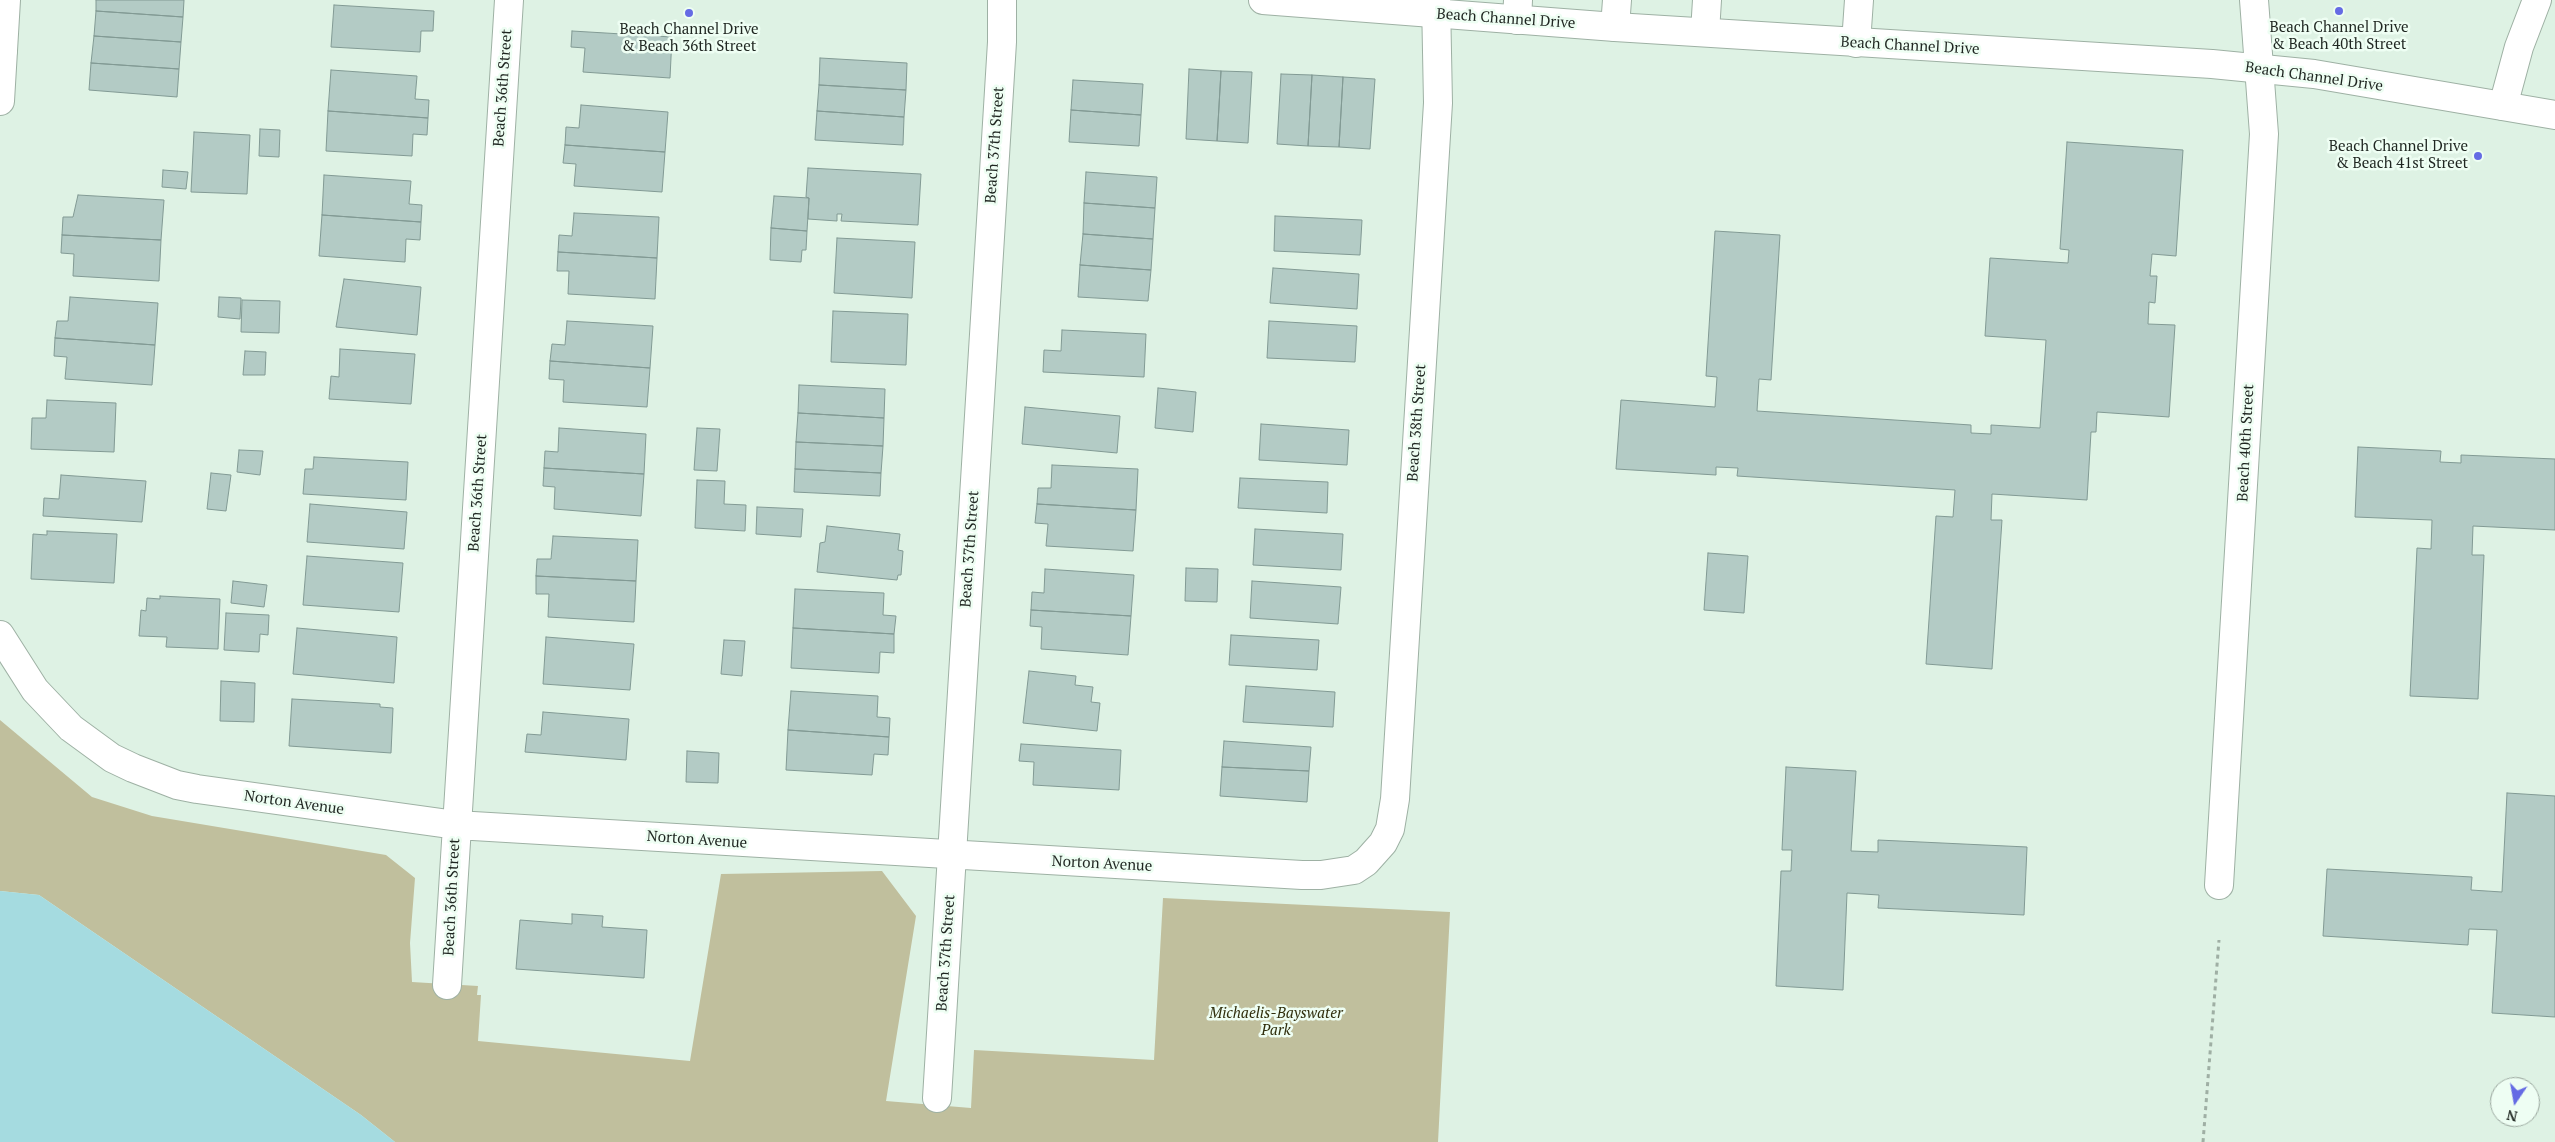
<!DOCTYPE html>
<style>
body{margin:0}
#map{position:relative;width:2555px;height:1142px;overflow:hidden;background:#def2e4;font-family:"PT Serif",serif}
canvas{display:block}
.north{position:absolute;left:2490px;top:1077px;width:50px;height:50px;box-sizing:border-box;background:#eefef3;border:1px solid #9ba89f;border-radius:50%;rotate:192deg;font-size:14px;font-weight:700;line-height:20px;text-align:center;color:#1f2621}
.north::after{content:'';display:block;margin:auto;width:18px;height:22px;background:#656be4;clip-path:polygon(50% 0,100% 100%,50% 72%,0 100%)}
</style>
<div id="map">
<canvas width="2555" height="1142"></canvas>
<div class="north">N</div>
</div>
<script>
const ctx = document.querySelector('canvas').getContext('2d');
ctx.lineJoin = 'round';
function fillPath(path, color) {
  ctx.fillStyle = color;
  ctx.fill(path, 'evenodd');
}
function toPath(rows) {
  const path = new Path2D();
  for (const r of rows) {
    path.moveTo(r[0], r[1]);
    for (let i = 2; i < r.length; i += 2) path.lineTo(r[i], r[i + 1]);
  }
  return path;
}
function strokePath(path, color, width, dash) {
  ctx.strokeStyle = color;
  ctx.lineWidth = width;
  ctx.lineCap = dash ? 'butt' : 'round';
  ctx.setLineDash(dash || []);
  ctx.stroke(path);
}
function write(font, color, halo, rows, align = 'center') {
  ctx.font = font + ' "PT Serif",serif';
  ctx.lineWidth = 5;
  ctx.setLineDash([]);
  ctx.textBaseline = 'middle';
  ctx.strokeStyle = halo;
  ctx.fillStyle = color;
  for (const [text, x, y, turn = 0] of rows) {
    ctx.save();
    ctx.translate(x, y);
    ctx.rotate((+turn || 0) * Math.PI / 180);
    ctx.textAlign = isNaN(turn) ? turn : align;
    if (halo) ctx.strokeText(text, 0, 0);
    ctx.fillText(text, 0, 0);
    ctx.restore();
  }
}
fillPath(toPath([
 [0,720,92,797,152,816,386,855,415,878,410,943,412,982,478,986,477,995,481,995,478,1041,690,1061,721,874,882,871,916,916,886,1101,971,1108,974,1050,1154,1060,1163,898,1450,912,1438,1142,395,1142,361,1115,39,895,0,891]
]), '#c0bf9d');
fillPath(toPath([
 [0,891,39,895,361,1115,395,1142,0,1142]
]), '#a5dbe0');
const building = toPath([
 [96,0,184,0,183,17,96,11,96,0],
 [334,5,434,11,433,31,421,31,420,52,331,47,334,5],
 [96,11,183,17,181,42,94,36,96,11],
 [572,31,672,37,670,78,583,72,585,48,571,47,572,31],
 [94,36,181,42,179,69,91,63,94,36],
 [820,58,907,63,906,90,819,85,820,58],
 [91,63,179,69,177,97,89,90,91,63],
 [1189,69,1221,71,1217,141,1186,139,1189,69],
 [331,70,417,76,415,99,429,100,428,118,328,111,331,70],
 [1221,71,1252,72,1248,143,1217,141,1221,71],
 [1281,74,1312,75,1308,146,1277,144,1281,74],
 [1312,75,1343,77,1339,147,1308,146,1312,75],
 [1343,77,1375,79,1370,149,1339,147,1343,77],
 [1073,80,1143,84,1141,115,1071,110,1073,80],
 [819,85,906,90,904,117,817,111,819,85],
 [581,105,668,112,665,152,565,145,566,127,579,128,581,105],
 [1071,110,1141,115,1139,146,1069,142,1071,110],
 [328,111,428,118,427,135,413,134,412,156,326,151,328,111],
 [817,111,904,117,903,145,815,140,817,111],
 [260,129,280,130,279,157,259,156,260,129],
 [194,132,250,135,247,194,191,192,194,132],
 [2067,142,2183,150,2176,256,2152,254,2150,276,2157,276,2155,303,2149,302,2148,324,2175,325,2169,417,2097,412,2096,432,2091,432,2087,500,1992,494,1991,520,2002,520,1992,669,1926,664,1936,516,1953,517,1955,490,1737,476,1738,468,1716,467,1716,475,1616,469,1621,400,1715,407,1717,377,1706,376,1715,231,1780,235,1771,380,1759,379,1757,411,1971,425,1971,433,1991,434,1991,425,2040,428,2046,340,1985,336,1990,258,2068,263,2069,250,2060,249,2067,142],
 [565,145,665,152,662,192,574,186,576,164,563,163,565,145],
 [808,168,921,174,918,225,841,221,842,214,837,214,837,221,808,219,809,198,806,197,808,168],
 [163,170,188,172,186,189,162,187,163,170],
 [1086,172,1157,177,1155,208,1084,203,1086,172],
 [324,175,411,181,409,204,422,205,421,222,322,215,324,175],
 [78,195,164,200,161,240,62,235,63,217,73,217,78,195],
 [774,196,809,198,807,231,771,228,774,196],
 [1084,203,1155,208,1153,239,1083,234,1084,203],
 [574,213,659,217,657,258,558,252,559,235,572,236,574,213],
 [322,215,421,222,420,240,406,239,405,262,319,256,322,215],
 [1275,216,1362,220,1360,255,1274,251,1275,216],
 [771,228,807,231,806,250,802,250,801,262,770,260,771,228],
 [1083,234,1153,239,1151,270,1080,265,1083,234],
 [62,235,161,240,159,281,73,276,74,254,61,253,62,235],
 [837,238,915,242,912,298,834,293,837,238],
 [558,252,657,258,655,299,568,294,569,271,557,271,558,252],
 [1080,265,1151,270,1148,301,1078,297,1080,265],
 [1273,268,1359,274,1357,309,1270,303,1273,268],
 [344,279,421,287,417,335,336,327,344,279],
 [70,297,158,303,155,345,55,338,57,321,68,321,70,297],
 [219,297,241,298,240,319,218,317,219,297],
 [242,300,280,301,279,333,241,332,242,300],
 [833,311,908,314,906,365,831,362,833,311],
 [567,321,653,326,650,368,550,361,552,344,565,345,567,321],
 [1269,321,1357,326,1355,362,1267,358,1269,321],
 [1062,330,1146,334,1144,377,1043,372,1044,350,1061,351,1062,330],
 [55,338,155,345,152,385,65,379,67,357,54,356,55,338],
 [340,349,415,354,411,404,329,399,331,376,339,377,340,349],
 [245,351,266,352,265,375,243,375,245,351],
 [550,361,650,368,647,407,563,402,564,380,549,379,550,361],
 [799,385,885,389,884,418,798,413,799,385],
 [1158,388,1196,392,1193,432,1155,428,1158,388],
 [47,400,116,403,114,452,31,449,32,418,46,418,47,400],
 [1025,407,1120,416,1117,453,1022,444,1025,407],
 [798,413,884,418,883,446,796,442,798,413],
 [1261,424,1349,430,1347,465,1259,460,1261,424],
 [559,428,646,434,644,474,544,468,545,451,558,452,559,428],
 [697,428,720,429,717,471,694,470,697,428],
 [796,442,883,446,881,473,795,469,796,442],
 [2358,447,2441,451,2440,462,2461,463,2461,455,2555,459,2555,530,2473,526,2472,555,2484,555,2478,699,2410,696,2417,548,2431,549,2432,520,2355,517,2358,447],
 [239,450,263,451,260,475,237,472,239,450],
 [314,457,408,462,406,500,303,494,305,469,313,469,314,457],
 [1052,465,1138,469,1136,510,1037,504,1038,488,1051,488,1052,465],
 [544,468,644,474,641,516,554,509,555,487,543,486,544,468],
 [795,469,881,473,880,496,794,492,795,469],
 [211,473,231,475,226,511,207,509,211,473],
 [61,475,146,481,142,522,43,516,44,498,59,499,61,475],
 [1240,478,1328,482,1327,513,1238,508,1240,478],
 [697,480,725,481,724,504,746,505,745,531,695,528,697,480],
 [310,504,407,512,404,549,307,542,310,504],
 [1037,504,1136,510,1133,551,1046,546,1048,524,1035,523,1037,504],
 [757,507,803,509,801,537,756,534,757,507],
 [827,526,900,534,898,550,903,551,901,575,898,575,897,580,817,572,820,543,825,542,827,526],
 [1255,529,1343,534,1341,570,1253,565,1255,529],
 [47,531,117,534,114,583,31,579,33,534,47,535,47,531],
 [553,536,638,540,636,581,536,576,537,559,551,559,553,536],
 [1708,553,1748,556,1744,613,1704,610,1708,553],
 [307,556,403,563,399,612,303,605,307,556],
 [1186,568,1218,569,1217,602,1185,601,1186,568],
 [1045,569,1134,575,1131,616,1031,610,1032,592,1044,593,1045,569],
 [536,576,636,581,634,622,548,617,549,594,536,594,536,576],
 [233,581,267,585,264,607,231,603,233,581],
 [1252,581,1341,587,1338,624,1250,618,1252,581],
 [795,589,884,593,883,615,896,616,894,634,793,628,795,589],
 [160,596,220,599,218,649,166,647,167,637,139,636,141,610,146,611,147,598,160,599,160,596],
 [1031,610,1131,616,1128,655,1041,649,1042,627,1030,626,1031,610],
 [226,613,269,615,268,635,260,634,259,652,224,650,226,613],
 [297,628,397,637,394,683,293,674,297,628],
 [793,628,894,634,894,653,880,652,879,673,791,668,793,628],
 [1231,635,1319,640,1317,670,1229,665,1231,635],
 [546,637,634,644,630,690,543,684,546,637],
 [724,640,745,641,742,676,721,674,724,640],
 [1029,671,1076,676,1075,685,1093,687,1091,702,1100,703,1097,731,1023,723,1029,671],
 [221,681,255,683,254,722,220,721,221,681],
 [1246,686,1335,692,1333,727,1243,722,1246,686],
 [791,691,878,696,877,717,890,718,889,737,788,730,791,691],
 [292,699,380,704,380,707,393,708,391,753,289,746,292,699],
 [543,712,629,719,626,760,525,752,527,734,541,735,543,712],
 [788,730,889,737,888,755,874,754,872,775,786,770,788,730],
 [1224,741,1311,747,1309,771,1222,767,1224,741],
 [1021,744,1121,750,1119,790,1033,785,1034,762,1019,761,1021,744],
 [687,751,719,753,718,783,686,782,687,751],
 [1222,767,1309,771,1307,802,1220,796,1222,767],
 [1786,767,1856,771,1851,851,1878,852,1878,840,2027,847,2024,915,1878,908,1879,895,1847,893,1843,990,1776,986,1781,871,1791,871,1792,850,1782,850,1786,767],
 [2507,793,2555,796,2555,1017,2492,1013,2497,930,2469,929,2468,945,2323,936,2327,869,2472,877,2471,890,2502,892,2507,793],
 [572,914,603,916,602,927,647,930,644,978,516,969,520,920,572,924,572,914]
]);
fillPath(building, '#b3cbc5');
strokePath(building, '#829a94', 1);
const minor = toPath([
 [1517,20,1518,0],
 [1615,27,1617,0],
 [1705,32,1707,0],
 [1856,43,1859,0],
 [0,101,6,0],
 [2503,106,2519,47,2537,0],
 [0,635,35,690,71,728,112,758,133,768,177,785,197,789,456,825,1302,875,1321,875,1354,870,1366,862,1383,843,1390,829,1395,799,1438,103,1436,0],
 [2219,885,2264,134,2254,0],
 [447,985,509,0],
 [937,1098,1002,42,1002,0]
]);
const major = toPath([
 [1263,0,1615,27,2212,64,2314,74,2555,115],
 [0,47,3,50]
]);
strokePath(minor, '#9eb1a4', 30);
strokePath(major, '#9eb1a4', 30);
strokePath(toPath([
 [2203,1142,2219,940]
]), '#9fafa4', 3, [4, 4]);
strokePath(minor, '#fff', 28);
strokePath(major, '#fff', 28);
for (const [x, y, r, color] of [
 [2339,11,5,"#656be4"],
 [689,13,5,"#656be4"],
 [2478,156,5,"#656be4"]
]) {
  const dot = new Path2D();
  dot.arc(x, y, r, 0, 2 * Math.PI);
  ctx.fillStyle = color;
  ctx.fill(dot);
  strokePath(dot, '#eefef3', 2);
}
write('15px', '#1f2621', '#eefef3', [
 ["Beach Channel Drive",1506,19,4],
 ["Beach Channel Drive",1910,46,3],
 ["Beach Channel Drive",2314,77,8],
 ["Beach 36th Street",503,88,-86],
 ["Beach 37th Street",995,145,-86],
 ["Beach 38th Street",1417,423,-86],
 ["Beach 40th Street",2246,443,-87],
 ["Beach 36th Street",478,493,-86],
 ["Beach 37th Street",970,549,-86],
 ["Norton Avenue",294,803,8],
 ["Norton Avenue",697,840,4],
 ["Norton Avenue",1102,864,3],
 ["Beach 36th Street",452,897,-87],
 ["Beach 37th Street",946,953,-86]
]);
write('15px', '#1f2621', '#eefef3', [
 ["Beach Channel Drive",2339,28],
 ["& Beach 40th Street",2339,45],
 ["Beach Channel Drive",689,30],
 ["& Beach 36th Street",689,47],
 ["Beach Channel Drive",2468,147,"right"],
 ["& Beach 41st Street",2468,164,"right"]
]);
write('italic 15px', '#302e0c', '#eefef3', [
 ["Michaelis-Bayswater",1276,1014],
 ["Park",1276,1031]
]);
</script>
